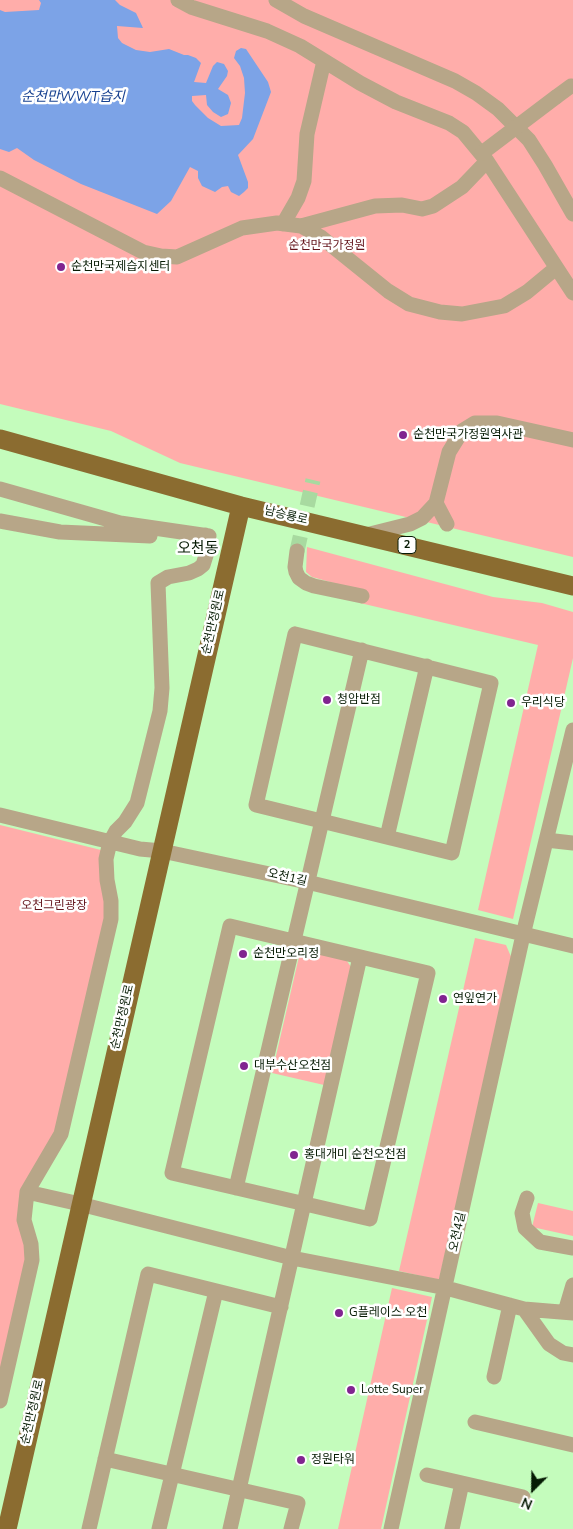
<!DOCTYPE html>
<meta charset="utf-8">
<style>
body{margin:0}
#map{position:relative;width:573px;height:1529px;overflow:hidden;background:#c4fcbc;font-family:"Nunito Sans",sans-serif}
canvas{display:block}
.north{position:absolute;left:508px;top:1464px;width:50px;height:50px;-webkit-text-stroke:4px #fff;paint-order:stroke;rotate:203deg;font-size:14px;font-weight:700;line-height:20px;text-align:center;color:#061b04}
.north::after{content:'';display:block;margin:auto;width:18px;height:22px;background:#061b04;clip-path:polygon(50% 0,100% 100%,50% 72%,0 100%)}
</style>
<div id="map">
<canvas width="573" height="1529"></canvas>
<div class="north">N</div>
</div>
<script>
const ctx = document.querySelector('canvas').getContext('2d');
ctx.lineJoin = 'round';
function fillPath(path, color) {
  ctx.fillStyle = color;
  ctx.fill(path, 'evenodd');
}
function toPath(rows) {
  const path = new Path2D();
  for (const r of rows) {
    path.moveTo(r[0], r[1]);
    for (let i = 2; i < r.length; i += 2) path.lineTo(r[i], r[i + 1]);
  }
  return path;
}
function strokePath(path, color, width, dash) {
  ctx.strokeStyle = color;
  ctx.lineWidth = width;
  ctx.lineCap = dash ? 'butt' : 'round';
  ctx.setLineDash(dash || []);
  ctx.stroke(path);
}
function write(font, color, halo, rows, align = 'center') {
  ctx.font = font + ' "Nunito Sans","Noto Sans KR",sans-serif';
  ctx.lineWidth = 5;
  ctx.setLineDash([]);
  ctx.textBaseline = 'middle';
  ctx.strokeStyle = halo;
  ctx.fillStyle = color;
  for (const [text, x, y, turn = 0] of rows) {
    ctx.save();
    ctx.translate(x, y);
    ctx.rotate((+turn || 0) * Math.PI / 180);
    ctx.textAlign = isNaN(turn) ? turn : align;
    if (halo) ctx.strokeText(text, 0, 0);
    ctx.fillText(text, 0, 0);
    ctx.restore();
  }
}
fillPath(toPath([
 [0,0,573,0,573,557,180,463,111,431,0,404],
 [307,547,493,597,542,603,573,612,573,658,513,919,478,910,538,645,360,603,363,591,312,577,306,572],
 [0,825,105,851,109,909,60,1129,31,1173,28,1257,0,1388],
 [475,938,506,945,512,959,439,1280,399,1271],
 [301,948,345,958,351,967,324,1085,272,1073],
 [538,1203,573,1211,573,1236,532,1227],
 [392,1288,432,1297,381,1529,338,1529]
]), '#ffadaa');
fillPath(toPath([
 [39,0,115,0,120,5,136,13,143,28,117,26,118,38,122,43,136,50,150,52,169,49,184,55,188,55,196,58,201,63,194,82,206,83,213,66,217,62,224,64,228,71,227,76,218,89,228,95,231,103,228,114,221,117,213,112,207,105,206,95,192,96,192,101,195,105,208,118,221,126,239,125,242,118,245,93,244,78,240,66,234,58,236,51,241,48,246,49,268,82,271,92,253,139,238,155,248,182,248,188,244,192,239,196,231,192,228,186,222,187,215,192,202,186,198,178,198,171,190,167,171,201,157,214,81,184,34,160,17,148,9,152,0,149,0,10,5,12,39,10,41,3]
]), '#7ca3e7');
strokePath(toPath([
 [297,551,313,480]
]), '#a8daa0', 15, [15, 8]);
strokePath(toPath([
 [178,0,191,7,267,31,300,46,360,83,396,102,449,123,463,132,487,161,573,293],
 [276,0,304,16,455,81,476,93,498,109,529,140,545,165,573,214],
 [556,97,571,86],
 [0,178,143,252,161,256,177,257,242,228,277,223,301,226,321,237,388,291,409,304,440,312,462,314,504,306,527,292,556,268],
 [283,224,298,198,304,181,307,134,324,61],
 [301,226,375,206,402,205,422,209,433,206,462,187,487,161],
 [0,489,120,523,209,536],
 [436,503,449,452,462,431,475,423,497,423,573,440],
 [0,521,60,532,150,536],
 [366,535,410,524,422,518,436,503,447,524],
 [297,551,295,567,296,572,299,578,306,583,314,586,362,596],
 [295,634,491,683,452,853,256,805,295,634],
 [0,815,140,849,162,851,307,882,573,946],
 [387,837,427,666],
 [546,840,573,843],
 [230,926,428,973,370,1219,172,1173,230,926],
 [236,1188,362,650],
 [27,1192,80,1204,292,1258,446,1288,524,1309,573,1313],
 [527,1198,522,1213,525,1228,540,1242,573,1248],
 [524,1309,549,1344,563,1353,573,1355],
 [565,1312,573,1285],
 [494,1377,510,1305],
 [0,1401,32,1260,31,1244,24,1220,27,1192,61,1134,111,919,111,901,107,880,106,859,110,842,116,831,125,822,137,803,160,711,162,688,158,583,168,577,189,573,198,569,203,565,208,549,205,535],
 [475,1422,573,1445],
 [105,1459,298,1503,291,1529],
 [427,1475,523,1497],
 [89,1529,148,1274,281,1307],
 [159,1529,216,1291],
 [230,1529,360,957],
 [391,1529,523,935,573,730],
 [452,1529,462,1483]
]), '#b7a688', 15);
strokePath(toPath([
 [0,439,241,506,573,586],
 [7,1529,241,506]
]), '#8b6c30', 19);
strokePath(toPath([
 [482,153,556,97]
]), '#b7a688', 15);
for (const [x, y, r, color] of [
 [61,267,5,"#812490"],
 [403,435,5,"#812490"],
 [327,700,5,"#812490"],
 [511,703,5,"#812490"],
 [243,954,5,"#812490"],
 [443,999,5,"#812490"],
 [244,1066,5,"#812490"],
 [294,1155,5,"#812490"],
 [339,1313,5,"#812490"],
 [351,1390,5,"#812490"],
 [301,1460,5,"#812490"]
]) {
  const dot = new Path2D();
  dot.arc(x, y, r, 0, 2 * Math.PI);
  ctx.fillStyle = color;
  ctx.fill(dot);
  strokePath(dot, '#fff', 2);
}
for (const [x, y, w] of [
 [407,545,18]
]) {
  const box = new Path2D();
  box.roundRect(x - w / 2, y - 8.5, w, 17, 4);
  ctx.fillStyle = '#fff';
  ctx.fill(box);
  strokePath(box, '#061b04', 1);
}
write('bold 11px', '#061b04', null, [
 ["2",407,545]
]);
write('12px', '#64151c', '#fff', [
 ["순천만국가정원",327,246],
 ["오천그린광장",54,906]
]);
write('12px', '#061b04', '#fff', [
 ["순천만국제습지센터",71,267],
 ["순천만국가정원역사관",413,435],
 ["청암반점",337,700],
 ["우리식당",521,703],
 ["순천만오리정",253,954],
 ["연잎연가",453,999],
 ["대부수산오천점",254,1066],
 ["홍대개미 순천오천점",304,1155],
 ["G플레이스 오천",349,1313],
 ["Lotte Super",361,1390],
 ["정원타워",311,1460]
], 'left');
write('12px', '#061b04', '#fff', [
 ["남승룡로",286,516,13],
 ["순천만정원로",214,622,-77],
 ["오천1길",287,878,13],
 ["순천만정원로",123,1017,-77],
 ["오천4길",458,1232,-78],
 ["순천만정원로",33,1412,-77]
]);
write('italic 14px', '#174190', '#fff', [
 ["순천만WWT습지",73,98]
]);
write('15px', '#061b04', '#fff', [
 ["오천동",198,549]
]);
</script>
